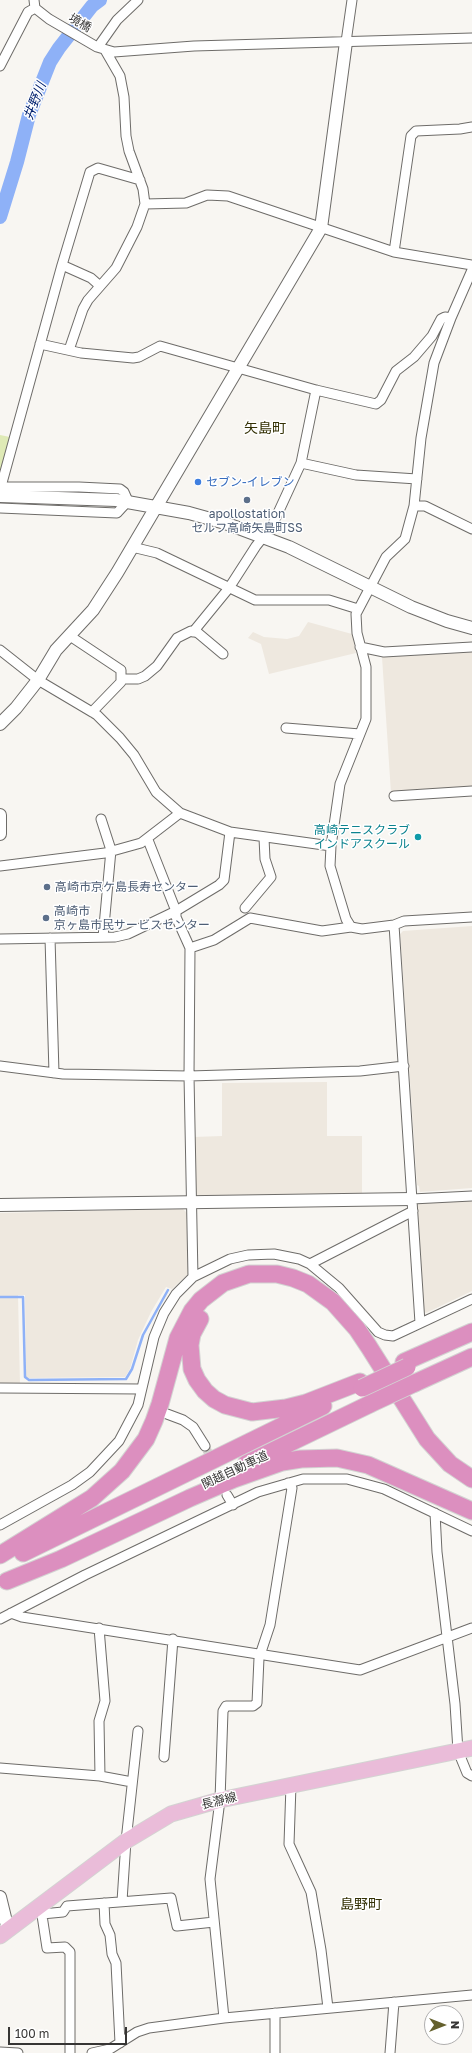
<!DOCTYPE html>
<meta charset="utf-8">
<style>
body{margin:0}
#map{position:relative;width:472px;height:2053px;overflow:hidden;background:#f8f6f2;font-family:"Golos Text",sans-serif}
canvas{display:block}
.north{position:absolute;left:424px;top:2005px;width:40px;height:40px;box-sizing:border-box;background:#fff;border:1px solid #afaeae;border-radius:50%;rotate:90deg;font-size:11px;font-weight:700;line-height:16px;text-align:center;color:#363534}
.north::after{content:'';display:block;margin:auto;width:14px;height:18px;background:#64602c;clip-path:polygon(50% 0,100% 100%,50% 72%,0 100%)}
.scale{position:absolute;left:8px;top:2027px;width:119px;height:18px;box-sizing:border-box;border:2px solid #363534;border-top:0;padding-left:5px;font-size:12px;line-height:14px;white-space:nowrap;color:#363534;-webkit-text-stroke:3px #fff;paint-order:stroke}
</style>
<div id="map">
<canvas width="472" height="2053"></canvas>
<div class="north">N</div>
<div class="scale">100 m</div>
</div>
<script>
const ctx = document.querySelector('canvas').getContext('2d');
ctx.lineJoin = 'round';
function fillPath(path, color) {
  ctx.fillStyle = color;
  ctx.fill(path, 'evenodd');
}
function toPath(rows) {
  const path = new Path2D();
  for (const r of rows) {
    path.moveTo(r[0], r[1]);
    for (let i = 2; i < r.length; i += 2) path.lineTo(r[i], r[i + 1]);
  }
  return path;
}
function strokePath(path, color, width, dash) {
  ctx.strokeStyle = color;
  ctx.lineWidth = width;
  ctx.lineCap = dash ? 'butt' : 'round';
  ctx.setLineDash(dash || []);
  ctx.stroke(path);
}
function write(font, color, halo, rows, align = 'center') {
  ctx.font = font + ' "Golos Text","Noto Sans JP",sans-serif';
  ctx.lineWidth = 3;
  ctx.setLineDash([]);
  ctx.textBaseline = 'middle';
  ctx.strokeStyle = halo;
  ctx.fillStyle = color;
  for (const [text, x, y, turn = 0] of rows) {
    ctx.save();
    ctx.translate(x, y);
    ctx.rotate((+turn || 0) * Math.PI / 180);
    ctx.textAlign = isNaN(turn) ? turn : align;
    if (halo) ctx.strokeText(text, 0, 0);
    ctx.fillText(text, 0, 0);
    ctx.restore();
  }
}
fillPath(toPath([
 [308,622,352,634,356,653,269,674,261,644,248,638,253,632,264,637,287,639,299,636],
 [472,652,472,787,391,793,382,657],
 [472,926,472,1188,420,1192,419,1186,417,1185,400,934,403,931],
 [327,1082,327,1136,362,1136,362,1195,197,1197,193,1194,193,1137,222,1136,222,1083],
 [472,1198,472,1291,426,1313,423,1310,416,1202],
 [183,1209,189,1215,190,1272,172,1289,166,1287,151,1312,138,1340,130,1369,125,1377,29,1378,26,1377,25,1295,18,1295,20,1385,0,1385,0,1213]
]), '#eee8df');
fillPath(toPath([
 [0,435,10,437,0,473]
]), '#dfeab6');
strokePath(toPath([
 [0,1297,23,1297,25,1377,29,1380,126,1379,132,1369,143,1335,168,1290]
]), '#8eb1f7', 2.5);
strokePath(toPath([
 [0,217,17,162,29,115,50,62,59,48,92,6,100,0]
]), '#8eb1f7', 14);
strokePath(toPath([
 [205,1446,224,1486]
]), '#d1cfcc', 9, [9, 4.5]);
const minor = toPath([
 [34,0,35,8,49,19,97,47,114,52,194,46,472,38],
 [346,42,352,0],
 [98,47,117,20,138,0],
 [105,50,120,76,124,97,126,136,129,151,143,189,145,204,186,203,207,195,228,196,394,252,472,265],
 [0,66,28,12,35,8],
 [394,252,411,136,416,131,460,129,472,127],
 [62,265,91,278,100,286],
 [40,344,81,353,133,358,139,357,160,346,316,390,376,404,381,400,396,371,414,357,432,336,441,319,445,317,451,318],
 [69,350,83,309,88,300,116,268,137,227,145,204],
 [301,463,356,475,417,479],
 [0,487,79,487,120,489,124,492,128,501,117,513,0,508],
 [0,490,62,265,90,172,98,168,140,180],
 [414,506,425,506,472,529],
 [132,547,157,553,255,600,329,600,358,609],
 [193,632,229,588,256,546,272,526,301,463,316,390],
 [70,636,121,670,121,682,92,712],
 [360,647,384,652,472,647],
 [0,650,38,680,97,715,120,738,134,755,156,792,180,813,230,832,331,846],
 [121,679,138,679,145,676,157,666,177,638,191,631,198,633,223,654],
 [286,728,360,734],
 [394,796,472,791],
 [101,819,111,850,103,937],
 [148,840,176,911,219,885,224,880,230,832],
 [0,866,105,853,141,843,180,813],
 [245,908,271,877,265,859,264,838],
 [351,927,346,919,330,866,331,846,340,784,366,719,366,667,357,633,356,614,386,557,405,539,414,506,421,438,434,363,451,318,472,270],
 [50,938,54,1073],
 [0,939,115,937,128,934,176,911,176,917,190,948,189,1076,193,1277],
 [190,948,214,940,250,918,322,931,351,927,362,929,394,925],
 [0,1066,63,1074,189,1076,360,1071,404,1066],
 [412,1199,472,1196],
 [310,1264,339,1288,378,1332,385,1335,393,1336,472,1299],
 [420,1323,394,925,404,921,472,917],
 [0,1388,141,1389],
 [167,1414,183,1420,193,1427,205,1446],
 [227,1495,233,1505],
 [435,1513,437,1552,455,1704,458,1751,467,1773,472,1776],
 [0,1525,72,1485,90,1472,119,1441,138,1405,154,1337,164,1313,176,1294,193,1277,230,1259,248,1255,274,1254,299,1259,310,1264,413,1211],
 [11,1613,22,1617,360,1670,472,1628],
 [0,1619,85,1575,258,1492,303,1479,347,1479,384,1489,472,1531],
 [164,1757,173,1639],
 [0,1768,100,1776,99,1721,105,1701,99,1628],
 [100,1776,132,1782],
 [291,1785,289,1844,311,1892,321,1950,328,2008],
 [122,1901,126,1841,138,1731],
 [104,1903,105,1924,110,1935,112,1954,116,1963,120,2043],
 [41,1909,47,1948,65,1947,70,1952,70,2053],
 [42,1914,63,1912,67,1906,171,1898,177,1926,214,1922],
 [275,2013,275,2053],
 [224,2018,210,1879,220,1800,223,1711,226,1706,253,1706,257,1703,259,1658,270,1625,292,1488,288,1483],
 [0,2052,18,2053],
 [92,2053,110,2049,137,2032,149,2028,224,2018,472,1995],
 [390,2053,394,2002]
]);
const tertiary = toPath([
 [0,496,116,500,189,513,225,523,289,547,411,607,447,621,472,628],
 [0,724,16,708,38,680,56,650,93,610,117,573,321,228,346,42],
 [0,815,0,834],
 [0,1205,412,1199],
 [0,1897,8,1930]
]);
const primary = toPath([
 [0,1936,126,1841,171,1814,220,1800,472,1748]
]);
const motorway = toPath([
 [200,1319,192,1334,190,1345,192,1369,197,1380,205,1391,214,1399,225,1405,252,1412,286,1408,306,1403,360,1382],
 [404,1362,472,1332],
 [415,1383,472,1357],
 [246,1464,370,1404],
 [23,1553,323,1406],
 [0,1555,92,1498,122,1471,146,1439,154,1421,160,1404,178,1338,192,1311,201,1300,223,1283,249,1274,277,1274,293,1278,308,1284,333,1302,357,1329,369,1347,427,1439,450,1464,472,1479],
 [7,1581,61,1559,190,1498,234,1479,282,1462,301,1459,337,1458,368,1465,472,1511]
]);
strokePath(minor, '#6e6c69', 11);
strokePath(tertiary, '#6e6c69', 14);
strokePath(primary, '#d3d3d2', 17);
strokePath(motorway, '#d3d3d2', 19);
strokePath(minor, '#fff', 9);
strokePath(tertiary, '#fff', 12);
strokePath(primary, '#eabcd9', 15);
strokePath(motorway, '#dc8fbf', 17);
const motorwayBridge = toPath([
 [362,1388,407,1367],
 [370,1404,415,1383]
]);
strokePath(motorwayBridge, '#d3d3d2', 19, []);
strokePath(motorwayBridge, '#dc8fbf', 17);
for (const [x, y, r, color] of [
 [198,482,4,"#3f7fe0"],
 [247,500,4,"#5c6f8a"],
 [418,837,4,"#0f9aa8"],
 [47,887,4,"#5c6f8a"],
 [46,918,4,"#5c6f8a"]
]) {
  const dot = new Path2D();
  dot.arc(x, y, r, 0, 2 * Math.PI);
  ctx.fillStyle = color;
  ctx.fill(dot);
  strokePath(dot, '#fff', 1.5);
}
write('12px', '#363534', '#fff', [
 ["境橋",80,23,30],
 ["関越自動車道",235,1470,-25],
 ["長瀞線",219,1801,-14]
]);
write('12px', '#366cbe', '#fff', [
 ["セブン-イレブン",206,482]
], 'left');
write('12px', '#4e5e75', '#fff', [
 ["apollostation",247,514,"center"],
 ["セルフ高崎矢島町SS",247,528,"center"],
 ["高崎市京ケ島長寿センター",55,887],
 ["高崎市",54,911],
 ["京ヶ島市民サービスセンター",54,925]
], 'left');
write('12px', '#0d838f', '#fff', [
 ["高崎テニスクラブ",410,830],
 ["インドアスクール",410,844]
], 'right');
write('italic 13px', '#042370', '#fff', [
 ["井野川",35,101,-69]
]);
write('14px', '#343105', '#fff', [
 ["矢島町",265,429],
 ["島野町",361,1905]
]);
</script>
